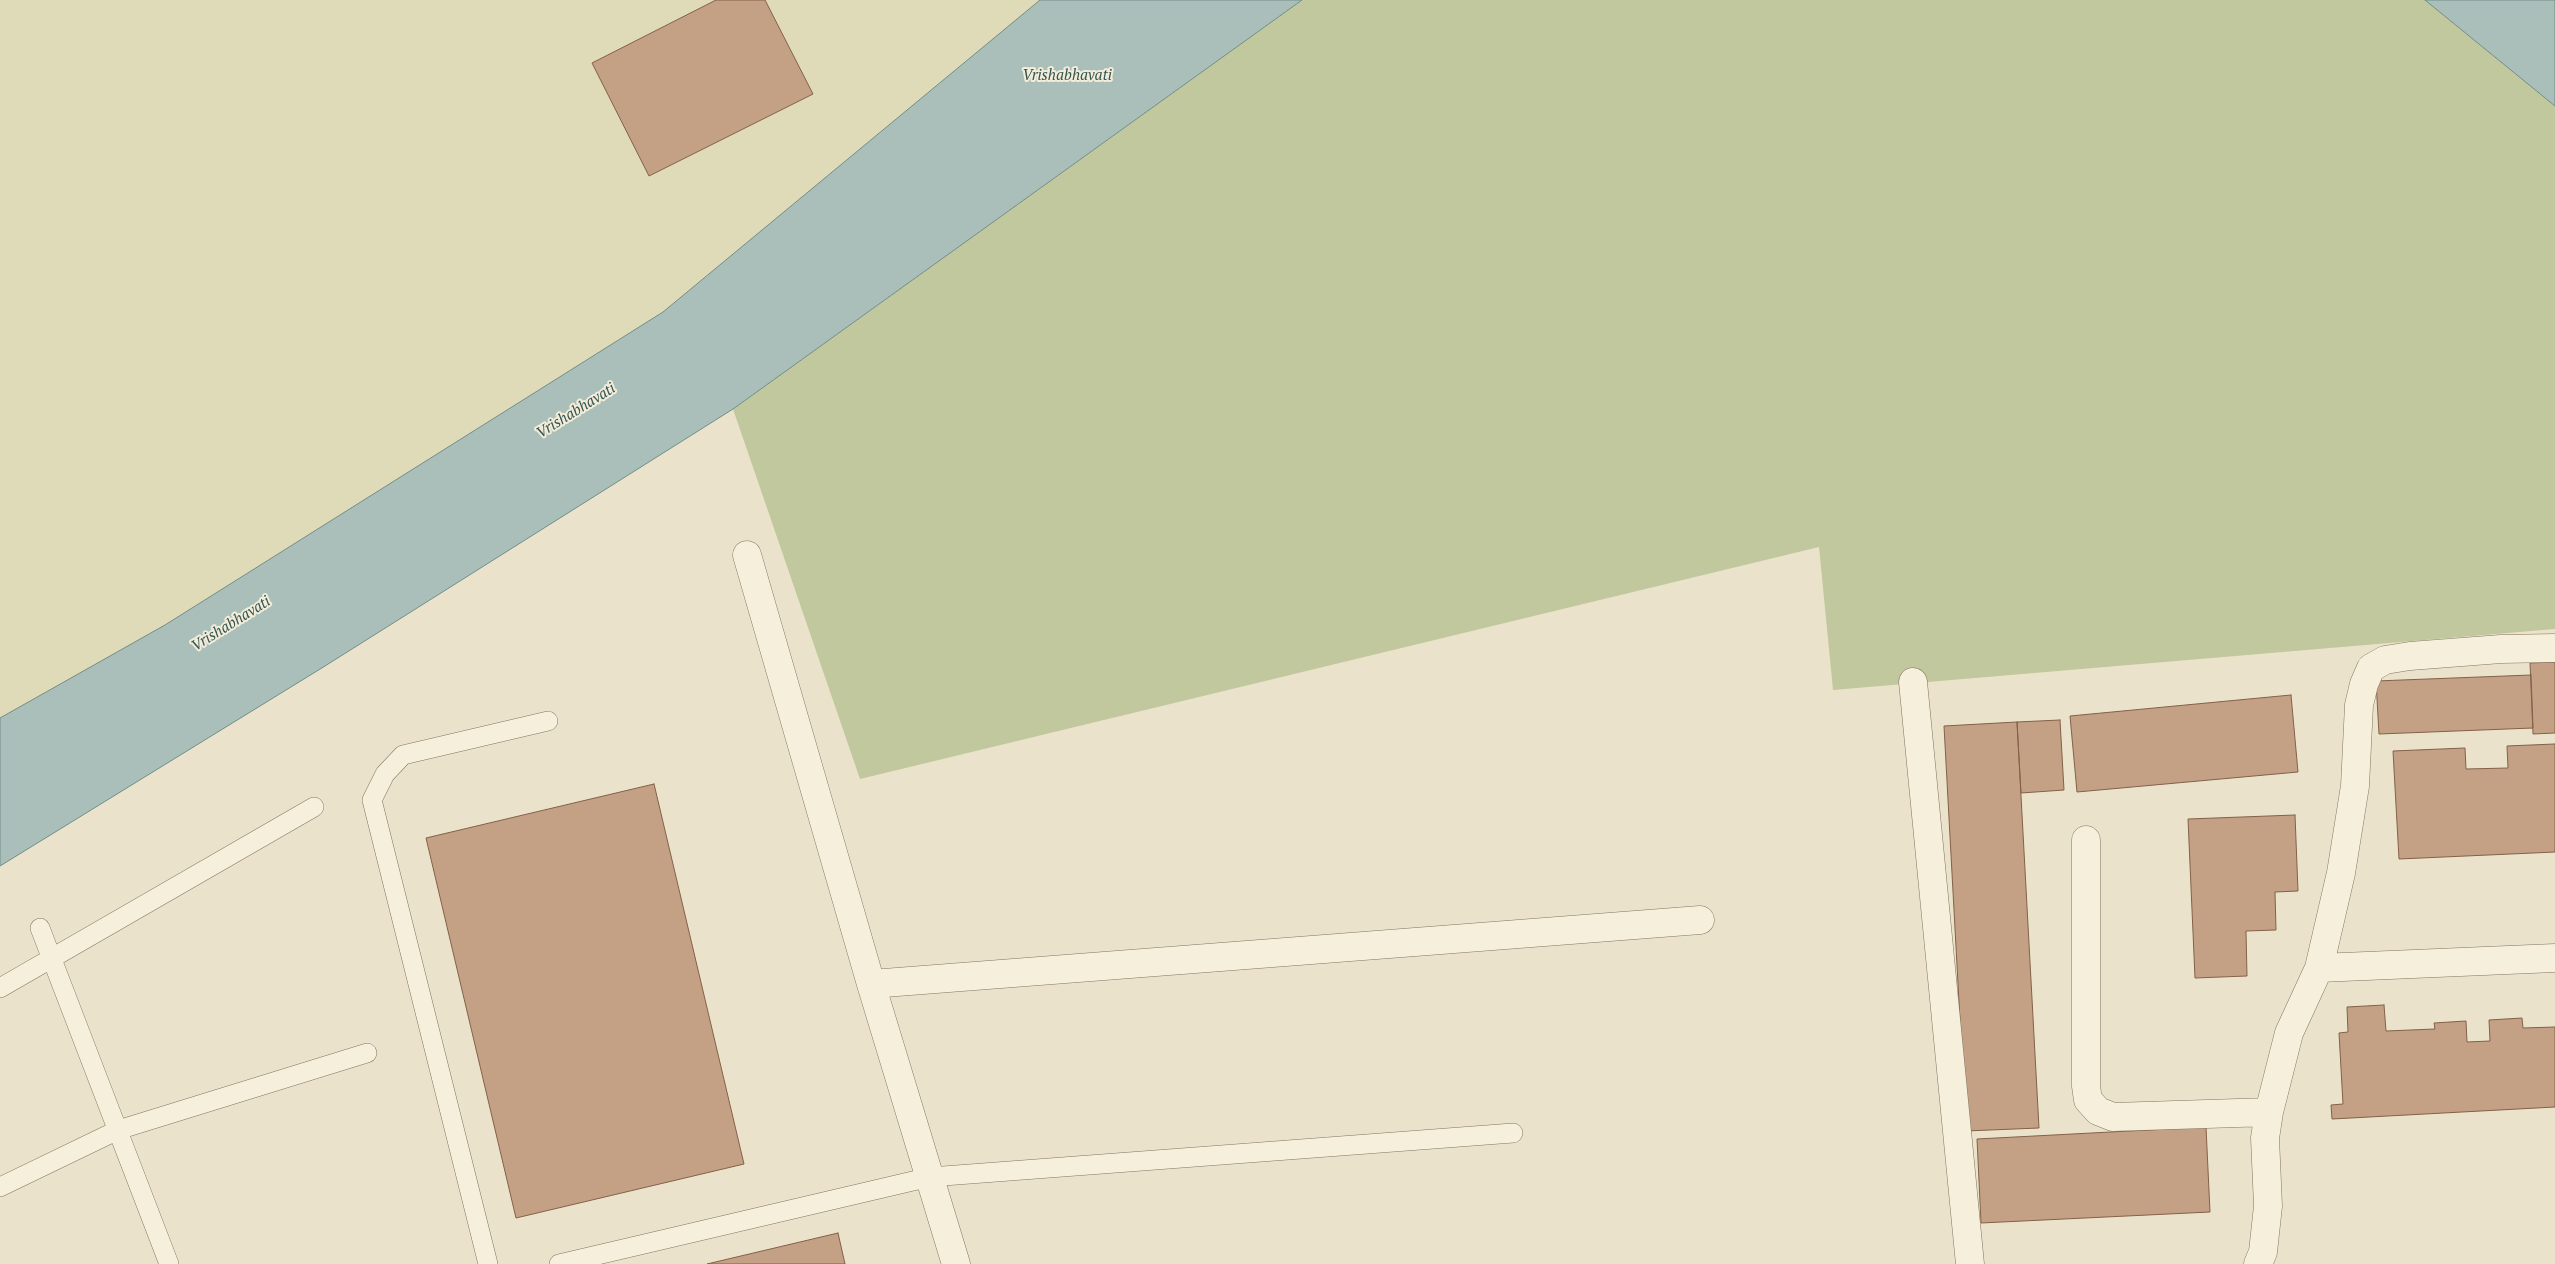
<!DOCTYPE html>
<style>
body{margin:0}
canvas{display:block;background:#eae2ca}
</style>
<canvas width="2555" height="1264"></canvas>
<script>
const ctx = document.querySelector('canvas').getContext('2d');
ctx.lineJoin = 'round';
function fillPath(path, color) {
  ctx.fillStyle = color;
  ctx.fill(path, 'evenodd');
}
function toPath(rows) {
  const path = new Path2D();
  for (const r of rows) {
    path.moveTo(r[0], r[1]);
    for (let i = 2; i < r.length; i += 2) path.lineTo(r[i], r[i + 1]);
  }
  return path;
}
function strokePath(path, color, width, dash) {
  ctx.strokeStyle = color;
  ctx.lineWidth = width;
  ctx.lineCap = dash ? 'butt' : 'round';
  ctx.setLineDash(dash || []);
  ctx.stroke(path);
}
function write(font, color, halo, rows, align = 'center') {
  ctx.font = font + ' "PT Serif",serif';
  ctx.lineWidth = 4;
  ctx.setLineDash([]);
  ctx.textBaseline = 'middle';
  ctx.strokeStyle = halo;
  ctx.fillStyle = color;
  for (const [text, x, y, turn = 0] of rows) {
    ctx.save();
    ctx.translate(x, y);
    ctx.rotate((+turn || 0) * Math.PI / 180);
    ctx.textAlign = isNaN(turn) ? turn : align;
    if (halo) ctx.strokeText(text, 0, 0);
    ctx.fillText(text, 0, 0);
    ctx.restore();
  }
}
fillPath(toPath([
 [0,0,1040,0,663,312,165,625,0,718]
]), '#dfdab8');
fillPath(toPath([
 [1302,0,2425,0,2555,106,2555,629,1833,690,1819,547,860,779,733,409]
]), '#c1c89e');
const water = toPath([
 [1040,0,1302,0,733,409,325,666,0,866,0,718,165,625,663,312,1040,0],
 [2425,0,2555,0,2555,106,2425,0]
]);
fillPath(water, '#aabfba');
strokePath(water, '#718d87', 1);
const building = toPath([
 [716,0,765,0,813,94,649,176,592,63,716,0],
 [2555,662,2555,733,2533,734,2530,663,2555,662],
 [2531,675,2533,728,2379,734,2376,681,2531,675],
 [2291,695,2298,772,2077,792,2070,716,2291,695],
 [2060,720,2064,790,2021,793,2017,722,2060,720],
 [2017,722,2039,1128,1966,1131,1944,726,2017,722],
 [2555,744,2555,852,2399,859,2393,751,2465,748,2466,769,2508,768,2507,746,2555,744],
 [654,784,744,1164,516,1218,426,838,654,784],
 [2295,815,2298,891,2275,892,2276,930,2246,931,2247,976,2195,978,2188,819,2295,815],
 [2384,1005,2386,1031,2435,1029,2434,1023,2466,1021,2467,1042,2490,1041,2489,1020,2522,1018,2523,1028,2555,1027,2555,1107,2332,1119,2331,1105,2343,1104,2339,1033,2348,1032,2347,1007,2384,1005],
 [2206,1127,2210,1212,1981,1223,1977,1139,2206,1127],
 [838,1233,845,1264,707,1264,838,1233]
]);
fillPath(building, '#c4a184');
strokePath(building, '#826148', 1);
const lane = toPath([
 [40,928,169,1264],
 [0,988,314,807],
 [0,1187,118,1130,367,1053],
 [488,1264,372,800,385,774,403,755,548,721],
 [559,1264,930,1177,1513,1133]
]);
const street = toPath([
 [747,555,871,984,956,1264],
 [1913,682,1970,1264],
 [2086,840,2086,1086,2088,1100,2098,1111,2113,1117,2269,1112],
 [2319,968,2555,958],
 [871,984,1700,920],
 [2258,1264,2263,1252,2268,1206,2265,1138,2269,1112,2289,1033,2319,968,2341,873,2355,786,2359,705,2364,684,2371,668,2385,660,2410,656,2501,649,2555,648]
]);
strokePath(lane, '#857560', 20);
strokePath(street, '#857560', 29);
strokePath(lane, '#f6efdc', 19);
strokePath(street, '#f6efdc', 28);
write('italic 15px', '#335554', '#f2ecd8', [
 ["Vrishabhavati",1067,76],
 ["Vrishabhavati",576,411,-32],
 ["Vrishabhavati",231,624,-32]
]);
</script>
